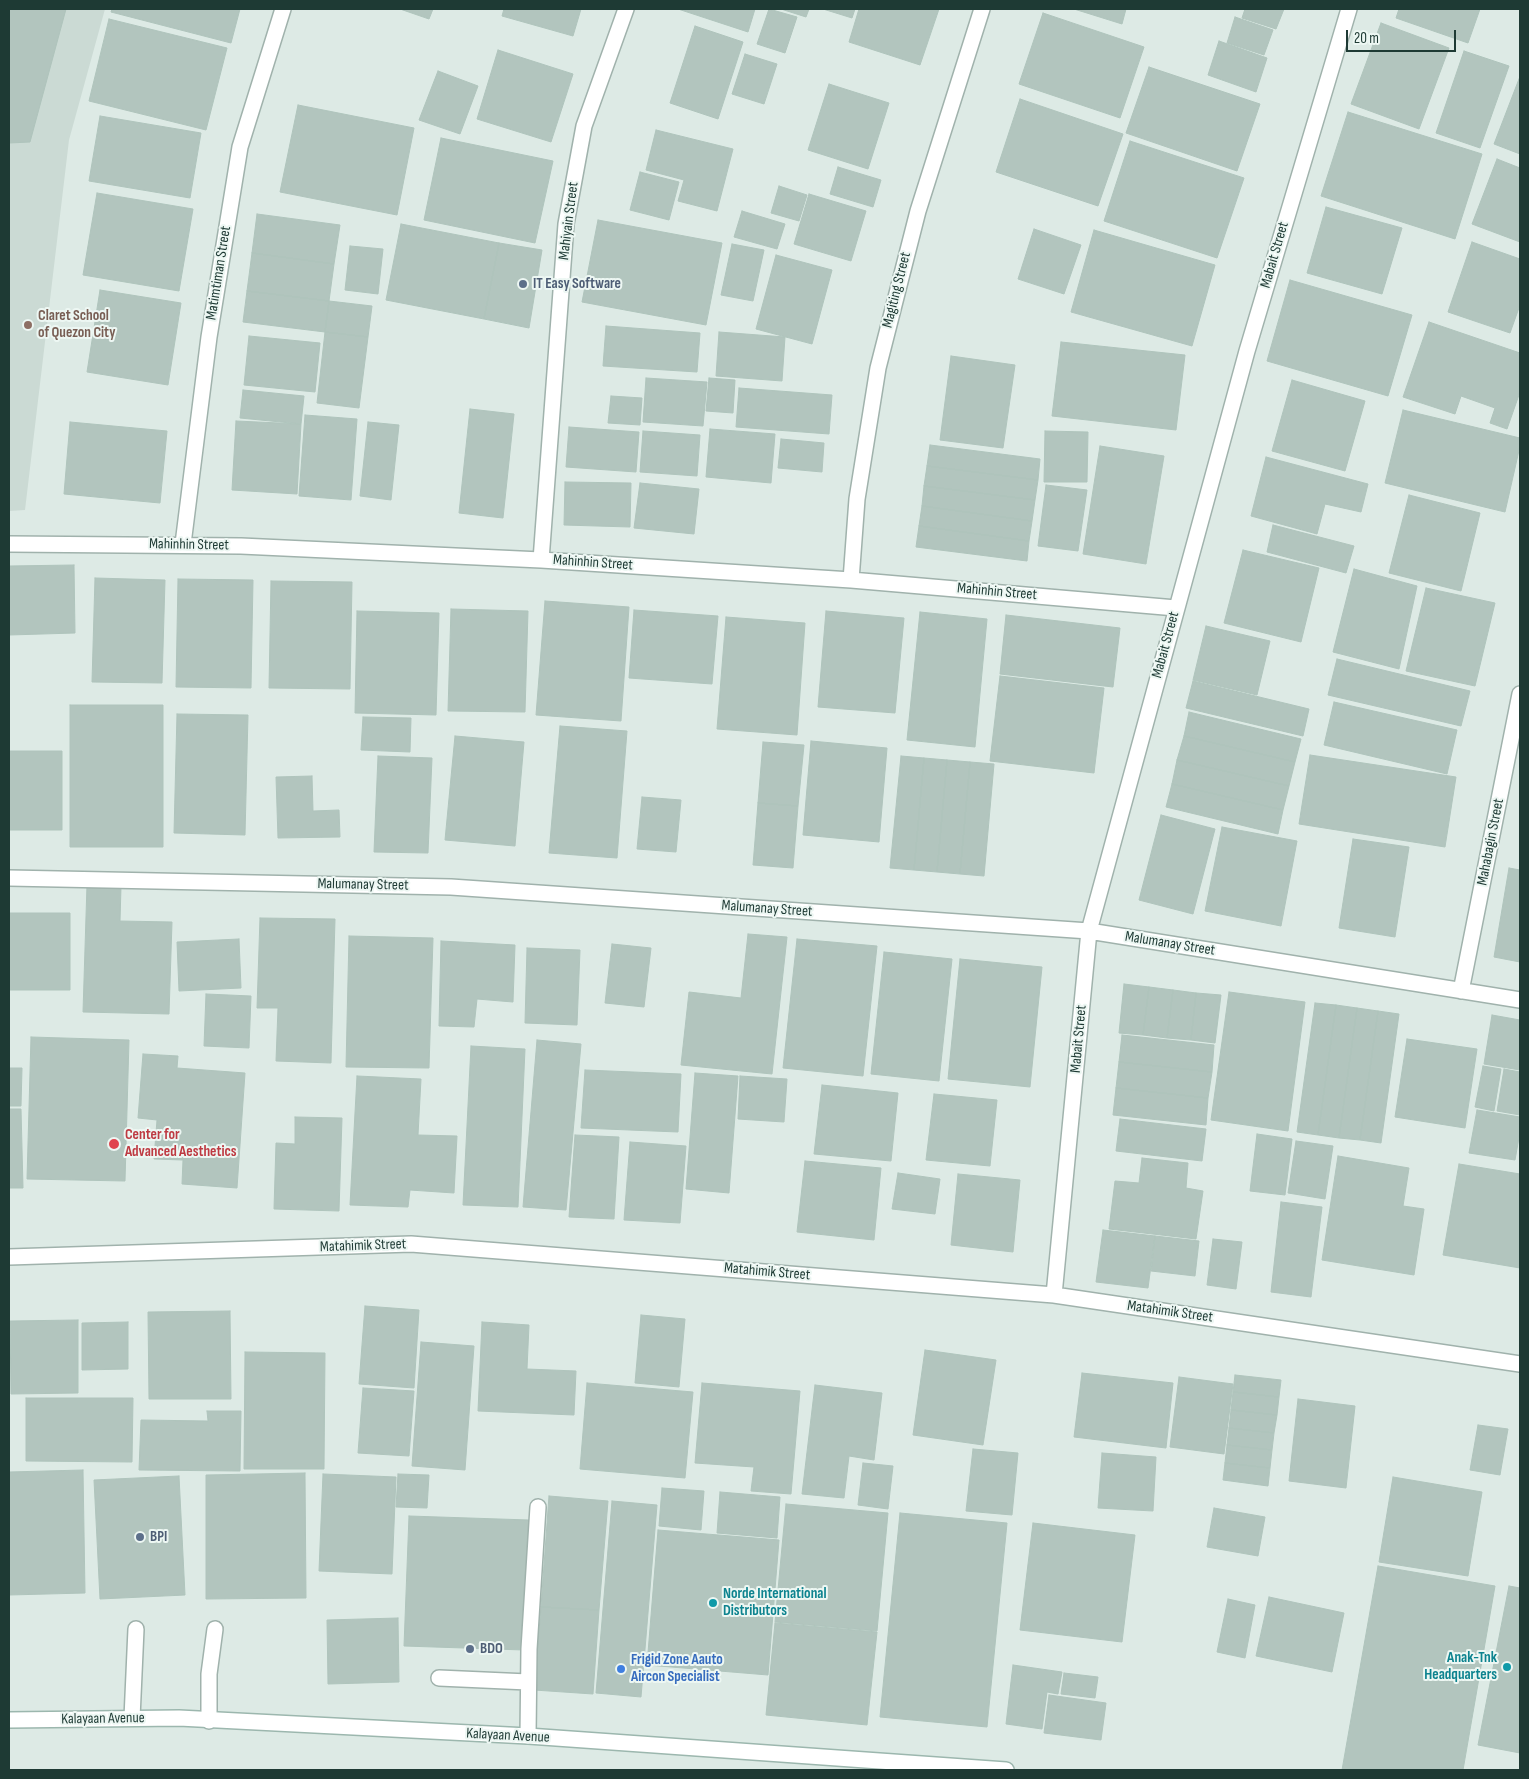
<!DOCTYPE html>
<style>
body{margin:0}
#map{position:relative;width:1529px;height:1779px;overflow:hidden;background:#ddeae5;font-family:"Sofia Sans Condensed",sans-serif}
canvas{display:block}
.frame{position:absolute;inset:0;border:10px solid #1e3a34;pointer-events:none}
.scale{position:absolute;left:1346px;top:30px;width:110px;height:22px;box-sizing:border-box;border:2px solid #1e3a34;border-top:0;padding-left:6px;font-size:15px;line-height:18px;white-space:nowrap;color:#1e3a34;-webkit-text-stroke:4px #edf7f3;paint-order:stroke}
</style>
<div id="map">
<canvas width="1529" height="1779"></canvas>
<div class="frame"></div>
<div class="scale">20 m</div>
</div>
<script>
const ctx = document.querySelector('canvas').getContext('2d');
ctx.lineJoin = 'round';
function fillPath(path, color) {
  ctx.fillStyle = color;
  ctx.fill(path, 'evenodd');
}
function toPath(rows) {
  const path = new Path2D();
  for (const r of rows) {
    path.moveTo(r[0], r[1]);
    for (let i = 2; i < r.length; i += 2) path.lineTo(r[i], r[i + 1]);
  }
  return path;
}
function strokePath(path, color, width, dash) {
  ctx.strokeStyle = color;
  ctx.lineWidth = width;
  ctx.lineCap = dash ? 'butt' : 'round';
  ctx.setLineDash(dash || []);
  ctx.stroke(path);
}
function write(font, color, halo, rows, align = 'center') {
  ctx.font = font + ' "Sofia Sans Condensed",sans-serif';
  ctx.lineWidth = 4;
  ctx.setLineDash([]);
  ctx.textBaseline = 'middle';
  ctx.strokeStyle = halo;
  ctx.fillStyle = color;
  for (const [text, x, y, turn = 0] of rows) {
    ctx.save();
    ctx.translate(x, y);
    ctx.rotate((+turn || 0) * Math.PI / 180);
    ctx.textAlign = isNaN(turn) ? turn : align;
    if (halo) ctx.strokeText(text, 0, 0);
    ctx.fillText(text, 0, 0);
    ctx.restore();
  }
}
fillPath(toPath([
 [9,9,105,9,69,140,25,510,9,511]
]), '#cbdad4');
const building = toPath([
 [9,9,66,9,30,142,9,143,9,9],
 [112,9,240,9,231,43,111,12,112,9],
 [400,9,433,9,429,19,400,9],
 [504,9,581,9,573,36,502,16,504,9],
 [678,9,755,9,748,32,678,9],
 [769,9,797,17,785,53,757,44,769,9],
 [781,9,809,9,806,17,781,9],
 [823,9,855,9,852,18,823,9],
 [859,9,939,9,920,65,849,42,859,9],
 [1074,9,1126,9,1122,24,1074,9],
 [1245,9,1284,9,1276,29,1242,18,1245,9],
 [1399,9,1480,9,1468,43,1396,18,1399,9],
 [1043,13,1144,47,1120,118,1019,84,1043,13],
 [1235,17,1273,30,1264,55,1227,43,1235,17],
 [109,19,227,48,206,130,89,101,109,19],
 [1381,23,1449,48,1419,129,1351,104,1381,23],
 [695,26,743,42,718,119,670,103,695,26],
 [1219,41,1267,58,1256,92,1208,75,1219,41],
 [498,50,573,74,551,142,477,119,498,50],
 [1464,51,1509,66,1480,148,1436,133,1464,51],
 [745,54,777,64,764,104,732,94,745,54],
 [1149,67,1260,104,1237,171,1126,133,1149,67],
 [438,71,478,86,460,134,419,120,438,71],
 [1519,79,1520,79,1520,154,1494,144,1519,79],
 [829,84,889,103,868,169,808,150,829,84],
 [1020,99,1123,134,1098,206,996,172,1020,99],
 [298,105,414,128,397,215,280,192,298,105],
 [1348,112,1482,154,1455,239,1321,196,1348,112],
 [100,116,201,133,190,198,89,181,100,116],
 [656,130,733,149,717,211,678,201,684,180,646,170,656,130],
 [441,138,553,161,535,243,424,220,441,138],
 [1130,141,1244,178,1217,258,1104,221,1130,141],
 [1497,159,1520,168,1520,242,1472,224,1497,159],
 [838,167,881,180,873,207,830,194,838,167],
 [640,172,679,182,669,220,630,210,640,172],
 [779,186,807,195,799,221,771,213,779,186],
 [97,193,193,209,179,291,83,275,97,193],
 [809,194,866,211,851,261,794,244,809,194],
 [1326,207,1402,228,1382,294,1307,273,1326,207],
 [742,211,785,224,777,249,734,237,742,211],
 [257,214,340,225,334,264,252,253,257,214],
 [598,220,722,243,706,325,582,302,598,220],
 [401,224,499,243,484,319,386,300,401,224],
 [1034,229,1081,245,1064,294,1018,279,1034,229],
 [1094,230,1215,265,1192,346,1071,312,1094,230],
 [1472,242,1520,259,1520,305,1510,333,1448,312,1472,242],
 [499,243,542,250,529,328,484,319,499,243],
 [732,244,764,250,753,301,721,295,732,244],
 [350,246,383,249,378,294,345,290,350,246],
 [252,253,334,264,329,301,247,291,252,253],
 [776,255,832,270,812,344,756,329,776,255],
 [1290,280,1412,315,1388,396,1267,361,1290,280],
 [100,290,181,303,168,385,87,372,100,290],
 [247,291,329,301,325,332,243,322,247,291],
 [329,301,372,306,368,337,325,332,329,301],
 [1429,322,1520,353,1520,392,1507,429,1490,423,1495,408,1461,396,1455,414,1403,397,1429,322],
 [606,326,700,333,697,372,603,366,606,326],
 [325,332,368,337,359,408,317,403,325,332],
 [719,332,785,337,782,381,716,376,719,332],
 [249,336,320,343,315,392,244,385,249,336],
 [1061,342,1185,355,1176,430,1052,416,1061,342],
 [951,356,1015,365,1003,448,940,440,951,356],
 [646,378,707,382,703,426,643,422,646,378],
 [709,378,735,380,733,413,706,411,709,378],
 [1292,380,1365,401,1345,471,1272,451,1292,380],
 [739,388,832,395,829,434,736,427,739,388],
 [243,390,304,396,301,424,240,418,243,390],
 [611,396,642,398,640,425,608,423,611,396],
 [470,409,514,414,503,518,459,513,470,409],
 [1403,410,1520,438,1520,446,1505,512,1385,483,1403,410],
 [305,415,357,419,351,500,299,496,305,415],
 [236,421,301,424,297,494,232,490,236,421],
 [70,422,167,431,160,503,64,494,70,422],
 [368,422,399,425,391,500,360,496,368,422],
 [569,427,639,432,636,472,566,467,569,427],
 [710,429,775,434,771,483,706,477,710,429],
 [643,431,700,435,697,476,640,472,643,431],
 [1045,431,1088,432,1087,482,1044,482,1045,431],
 [781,439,824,443,822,472,778,468,781,439],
 [930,445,1040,459,1038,480,927,466,930,445],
 [1100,446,1164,456,1146,564,1083,554,1100,446],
 [1266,457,1368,484,1361,512,1325,504,1317,534,1251,516,1266,457],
 [927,466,1038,480,1035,500,924,486,927,466],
 [565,482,631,483,630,527,564,525,565,482],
 [640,483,699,489,694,534,634,528,640,483],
 [1046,485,1087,490,1078,551,1038,546,1046,485],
 [924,486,1035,500,1032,521,922,506,924,486],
 [1409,495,1480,513,1461,591,1389,573,1409,495],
 [922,506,1032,521,1029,541,919,526,922,506],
 [1273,525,1354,546,1346,573,1267,552,1273,525],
 [919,526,1029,541,1027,561,916,547,919,526],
 [1243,550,1319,568,1301,642,1224,623,1243,550],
 [74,565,75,633,9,635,9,566,74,565],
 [1354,569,1417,586,1399,669,1333,652,1354,569],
 [95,578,165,580,162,683,92,682,95,578],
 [178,579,253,580,251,688,176,687,178,579],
 [271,581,352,582,350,689,269,688,271,581],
 [1426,588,1495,603,1475,686,1406,671,1426,588],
 [545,601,629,607,621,721,536,715,545,601],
 [451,609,528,611,525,712,448,711,451,609],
 [634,610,718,616,712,684,629,678,634,610],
 [357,611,439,613,436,715,355,713,357,611],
 [826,611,904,618,895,713,818,707,826,611],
 [920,612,987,619,975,747,907,740,920,612],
 [1006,615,1120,628,1113,687,1000,674,1006,615],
 [726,617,805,623,797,735,717,729,726,617],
 [1206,626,1270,641,1257,695,1193,680,1206,626],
 [1337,659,1470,691,1461,726,1328,695,1337,659],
 [1000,676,1104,688,1094,773,990,761,1000,676],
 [1193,681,1309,709,1303,736,1186,708,1193,681],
 [1334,702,1457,730,1447,774,1324,745,1334,702],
 [70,705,163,705,163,847,70,847,70,705],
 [1189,712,1301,739,1295,762,1184,736,1189,712],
 [177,714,248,715,245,835,174,833,177,714],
 [363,717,411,718,410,752,361,750,363,717],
 [560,726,627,731,617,858,549,853,560,726],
 [455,736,524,742,515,846,445,840,455,736],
 [1184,736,1295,762,1289,786,1177,760,1184,736],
 [811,741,887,748,879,842,803,835,811,741],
 [763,742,804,745,798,806,758,803,763,742],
 [9,751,62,751,62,830,9,830,9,751],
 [1310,755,1456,777,1445,847,1299,824,1310,755],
 [378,756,432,758,428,853,374,852,378,756],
 [901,756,924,758,914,870,890,868,901,756],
 [924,758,947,760,937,872,914,870,924,758],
 [947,760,970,762,960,874,937,872,947,760],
 [1177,760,1289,786,1283,810,1172,784,1177,760],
 [970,762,994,764,984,876,960,874,970,762],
 [312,776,313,811,339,810,340,837,278,838,276,777,312,776],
 [1172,784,1283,810,1278,834,1166,807,1172,784],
 [642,797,681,800,676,852,637,849,642,797],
 [758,803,798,806,793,868,753,865,758,803],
 [1161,815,1215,829,1193,914,1139,900,1161,815],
 [1222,827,1297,841,1281,926,1205,911,1222,827],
 [1353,839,1409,847,1395,937,1339,928,1353,839],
 [1509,868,1520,870,1520,962,1494,957,1509,868],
 [87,885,121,886,120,921,172,922,169,1014,83,1012,87,885],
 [9,913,70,913,70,990,9,990,9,913],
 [260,918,335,919,331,1063,276,1061,278,1008,257,1008,260,918],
 [748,934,787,937,772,1074,681,1065,689,992,741,998,748,934],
 [349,936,433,938,429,1068,346,1067,349,936],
 [239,939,241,988,179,991,177,942,239,939],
 [797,939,877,946,863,1076,783,1068,797,939],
 [441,941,515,945,513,1002,477,999,474,1027,439,1026,441,941],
 [612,944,651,948,644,1007,605,1003,612,944],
 [527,948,580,950,577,1025,525,1023,527,948],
 [884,952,952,959,939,1081,871,1074,884,952],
 [960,959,1042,967,1030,1087,948,1079,960,959],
 [1124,984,1149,987,1143,1035,1119,1033,1124,984],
 [1149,987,1173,990,1167,1038,1143,1035,1149,987],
 [1173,990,1196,993,1191,1040,1167,1038,1173,990],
 [1229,992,1305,1002,1288,1131,1211,1120,1229,992],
 [1196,993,1221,995,1215,1043,1191,1040,1196,993],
 [206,994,251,996,249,1048,204,1046,206,994],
 [1315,1003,1336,1005,1318,1135,1297,1132,1315,1003],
 [1336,1005,1357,1008,1339,1138,1318,1135,1336,1005],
 [1357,1008,1378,1011,1360,1140,1339,1138,1357,1008],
 [1378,1011,1399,1014,1381,1143,1360,1140,1378,1011],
 [1492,1015,1520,1020,1520,1070,1484,1064,1492,1015],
 [1122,1035,1214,1045,1212,1072,1119,1062,1122,1035],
 [31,1037,129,1040,125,1181,27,1179,31,1037],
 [1407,1039,1477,1049,1465,1128,1395,1117,1407,1039],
 [537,1040,581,1044,566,1210,523,1207,537,1040],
 [471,1046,525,1049,518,1207,463,1205,471,1046],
 [143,1054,178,1056,177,1068,245,1073,237,1188,182,1184,183,1160,154,1159,157,1120,138,1118,143,1054],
 [1119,1062,1212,1072,1208,1098,1116,1088,1119,1062],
 [1483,1066,1501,1069,1494,1111,1475,1107,1483,1066],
 [9,1068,22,1068,21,1106,9,1106,9,1068],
 [1504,1069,1520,1072,1520,1115,1497,1111,1504,1069],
 [585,1070,681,1074,678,1132,581,1128,585,1070],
 [695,1073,738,1076,729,1193,686,1189,695,1073],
 [357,1076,421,1079,418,1135,457,1136,454,1193,410,1190,408,1207,350,1205,357,1076],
 [740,1076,787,1079,784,1122,738,1119,740,1076],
 [822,1085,898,1093,891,1161,814,1154,822,1085],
 [1116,1088,1208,1098,1206,1125,1113,1115,1116,1088],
 [934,1094,997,1100,990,1166,926,1160,934,1094],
 [9,1109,21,1109,23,1188,9,1188,9,1109],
 [1477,1110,1520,1117,1520,1132,1515,1160,1469,1153,1477,1110],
 [295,1117,342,1118,339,1211,274,1209,276,1143,295,1144,295,1117],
 [1120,1119,1206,1129,1202,1161,1116,1151,1120,1119],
 [1257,1134,1292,1139,1285,1195,1250,1191,1257,1134],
 [575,1135,619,1137,614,1219,569,1217,575,1135],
 [1296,1141,1333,1146,1325,1199,1288,1193,1296,1141],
 [630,1142,686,1146,680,1223,624,1220,630,1142],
 [1338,1156,1409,1168,1403,1206,1424,1209,1414,1275,1322,1260,1338,1156],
 [1142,1158,1188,1163,1186,1188,1203,1191,1196,1239,1109,1229,1115,1181,1139,1183,1142,1158],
 [805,1161,881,1168,874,1240,797,1232,805,1161],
 [1459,1164,1520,1174,1520,1268,1443,1255,1459,1164],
 [898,1173,940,1179,935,1214,892,1209,898,1173],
 [958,1174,1020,1180,1013,1252,951,1245,958,1174],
 [1281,1202,1322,1207,1311,1297,1271,1292,1281,1202],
 [1103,1230,1155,1236,1148,1288,1096,1282,1103,1230],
 [1155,1236,1199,1241,1195,1276,1151,1271,1155,1236],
 [1213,1239,1242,1242,1236,1289,1207,1285,1213,1239],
 [365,1306,419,1310,414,1388,359,1384,365,1306],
 [230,1311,231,1399,149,1399,148,1312,230,1311],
 [641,1315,685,1319,679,1387,635,1383,641,1315],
 [78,1320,78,1393,11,1394,10,1321,78,1320],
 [128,1322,128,1369,82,1370,82,1323,128,1322],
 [482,1322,529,1325,527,1369,576,1371,574,1415,478,1411,482,1322],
 [421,1342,474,1346,465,1470,412,1466,421,1342],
 [925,1350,996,1360,983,1445,913,1435,925,1350],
 [245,1352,325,1353,324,1469,244,1469,245,1352],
 [1082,1373,1173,1383,1166,1448,1074,1437,1082,1373],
 [1235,1375,1281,1380,1279,1397,1233,1392,1235,1375],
 [1179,1377,1233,1384,1224,1454,1170,1447,1179,1377],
 [587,1383,693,1392,685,1478,580,1469,587,1383],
 [702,1383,800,1391,791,1494,751,1491,754,1467,695,1463,702,1383],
 [815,1385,882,1393,874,1460,849,1456,844,1498,802,1494,815,1385],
 [363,1388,414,1391,409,1456,358,1453,363,1388],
 [1233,1392,1279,1397,1277,1415,1231,1410,1233,1392],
 [26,1398,133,1398,132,1462,26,1461,26,1398],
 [1298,1399,1355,1406,1346,1488,1289,1481,1298,1399],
 [1231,1410,1277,1415,1274,1433,1229,1428,1231,1410],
 [207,1411,241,1411,240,1471,139,1470,141,1420,208,1421,207,1411],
 [1478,1425,1508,1429,1500,1475,1470,1470,1478,1425],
 [1229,1428,1274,1433,1272,1450,1227,1445,1229,1428],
 [1227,1445,1272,1450,1270,1468,1225,1463,1227,1445],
 [973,1449,1018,1453,1012,1515,966,1511,973,1449],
 [1102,1453,1156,1457,1153,1511,1098,1508,1102,1453],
 [863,1463,893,1466,888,1509,858,1505,863,1463],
 [1225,1463,1270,1468,1268,1486,1223,1480,1225,1463],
 [83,1470,85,1593,9,1595,9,1472,83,1470],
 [305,1473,306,1598,206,1599,206,1475,305,1473],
 [323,1474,396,1477,392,1574,319,1571,323,1474],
 [398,1474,429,1475,427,1508,396,1507,398,1474],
 [179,1476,185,1595,100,1599,94,1480,179,1476],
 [1393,1477,1482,1492,1468,1576,1379,1562,1393,1477],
 [662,1488,704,1491,701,1530,659,1526,662,1488],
 [720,1492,780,1497,777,1538,717,1533,720,1492],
 [549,1496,608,1501,599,1610,541,1607,549,1496],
 [612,1501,657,1505,641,1697,596,1693,612,1501],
 [786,1504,888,1513,877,1631,775,1622,786,1504],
 [1214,1508,1265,1517,1258,1556,1207,1547,1214,1508],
 [900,1513,1007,1523,987,1727,880,1717,900,1513],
 [409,1516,529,1520,524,1650,404,1646,409,1516],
 [1033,1523,1135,1535,1122,1642,1020,1630,1033,1523],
 [658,1530,779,1540,768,1675,647,1665,658,1530],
 [1378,1566,1495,1586,1463,1770,1342,1770,1378,1566],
 [1509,1586,1520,1588,1520,1753,1478,1745,1509,1586],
 [1269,1597,1344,1613,1332,1672,1256,1656,1269,1597],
 [1228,1599,1255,1605,1245,1658,1217,1652,1228,1599],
 [541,1607,599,1610,593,1694,534,1690,541,1607],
 [398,1618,399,1682,328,1684,327,1620,398,1618],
 [775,1623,877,1632,867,1725,766,1715,775,1623],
 [1013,1665,1062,1672,1058,1694,1047,1692,1042,1729,1006,1724,1013,1665],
 [1064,1673,1098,1677,1095,1698,1061,1694,1064,1673],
 [1049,1695,1106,1703,1101,1740,1044,1733,1049,1695]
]);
fillPath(building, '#b2c5be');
strokePath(building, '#afc4bc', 1);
const lane = toPath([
 [439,1678,528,1682],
 [132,1718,136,1629],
 [209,1721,209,1674,215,1629],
 [528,1736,529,1649,538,1507]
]);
const street = toPath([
 [9,544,241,546,541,560,851,580,1176,608],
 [183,544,209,337,240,147,283,9],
 [541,560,566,224,584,126,626,9],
 [851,580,857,499,878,368,918,211,982,9],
 [9,878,451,887,1089,931,1520,1000],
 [1461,991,1520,694],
 [9,1257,411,1244,1054,1295,1520,1364],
 [1054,1295,1089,931,1247,351,1349,9]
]);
const secondary = toPath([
 [9,1720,179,1718,528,1736,1006,1770]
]);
strokePath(lane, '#a0b2ac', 18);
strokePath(street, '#a0b2ac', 18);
strokePath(secondary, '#9cb7ae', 18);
strokePath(lane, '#fff', 15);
strokePath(street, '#fff', 15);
strokePath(secondary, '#fff', 15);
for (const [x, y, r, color] of [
 [523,284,5,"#5c6f8a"],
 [28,325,5,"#8d6e63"],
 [114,1144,6,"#e0444e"],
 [140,1537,5,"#5c6f8a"],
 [713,1603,5,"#0f9aa8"],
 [470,1649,5,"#5c6f8a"],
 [1507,1667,5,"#0f9aa8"],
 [621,1669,5,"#3f7fe0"]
]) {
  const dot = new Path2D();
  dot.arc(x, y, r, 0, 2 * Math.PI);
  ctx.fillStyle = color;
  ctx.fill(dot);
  strokePath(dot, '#edf7f3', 2);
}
write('15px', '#1e3a34', '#edf7f3', [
 ["Mahiyain Street",569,221,-83],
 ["Mabait Street",1275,255,-74],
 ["Matimtiman Street",219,273,-81],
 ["Magiting Street",897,290,-76],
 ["Mahinhin Street",189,545,1],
 ["Mahinhin Street",593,563,4],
 ["Mahinhin Street",997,592,5],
 ["Mabait Street",1166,645,-75],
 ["Mahabagin Street",1491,842,-79],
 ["Malumanay Street",363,885,1],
 ["Malumanay Street",767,909,4],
 ["Malumanay Street",1170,944,9],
 ["Mabait Street",1079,1039,-85],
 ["Matahimik Street",363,1246,-2],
 ["Matahimik Street",767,1272,5],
 ["Matahimik Street",1170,1312,8],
 ["Kalayaan Avenue",103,1719,-1],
 ["Kalayaan Avenue",508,1736,3]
]);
write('bold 15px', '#4e5e75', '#edf7f3', [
 ["IT Easy Software",533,284],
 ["BPI",150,1537],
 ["BDO",480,1649]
], 'left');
write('bold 15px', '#785e54', '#edf7f3', [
 ["Claret School",38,316],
 ["of Quezon City",38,333]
], 'left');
write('bold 15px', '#be3a42', '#edf7f3', [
 ["Center for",125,1135],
 ["Advanced Aesthetics",125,1152]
], 'left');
write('bold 15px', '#0d838f', '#edf7f3', [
 ["Norde International",723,1594],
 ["Distributors",723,1611],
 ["Anak-Tnk",1497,1658,"right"],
 ["Headquarters",1497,1675,"right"]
], 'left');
write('bold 15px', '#366cbe', '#edf7f3', [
 ["Frigid Zone Aauto",631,1660],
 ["Aircon Specialist",631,1677]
], 'left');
</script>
